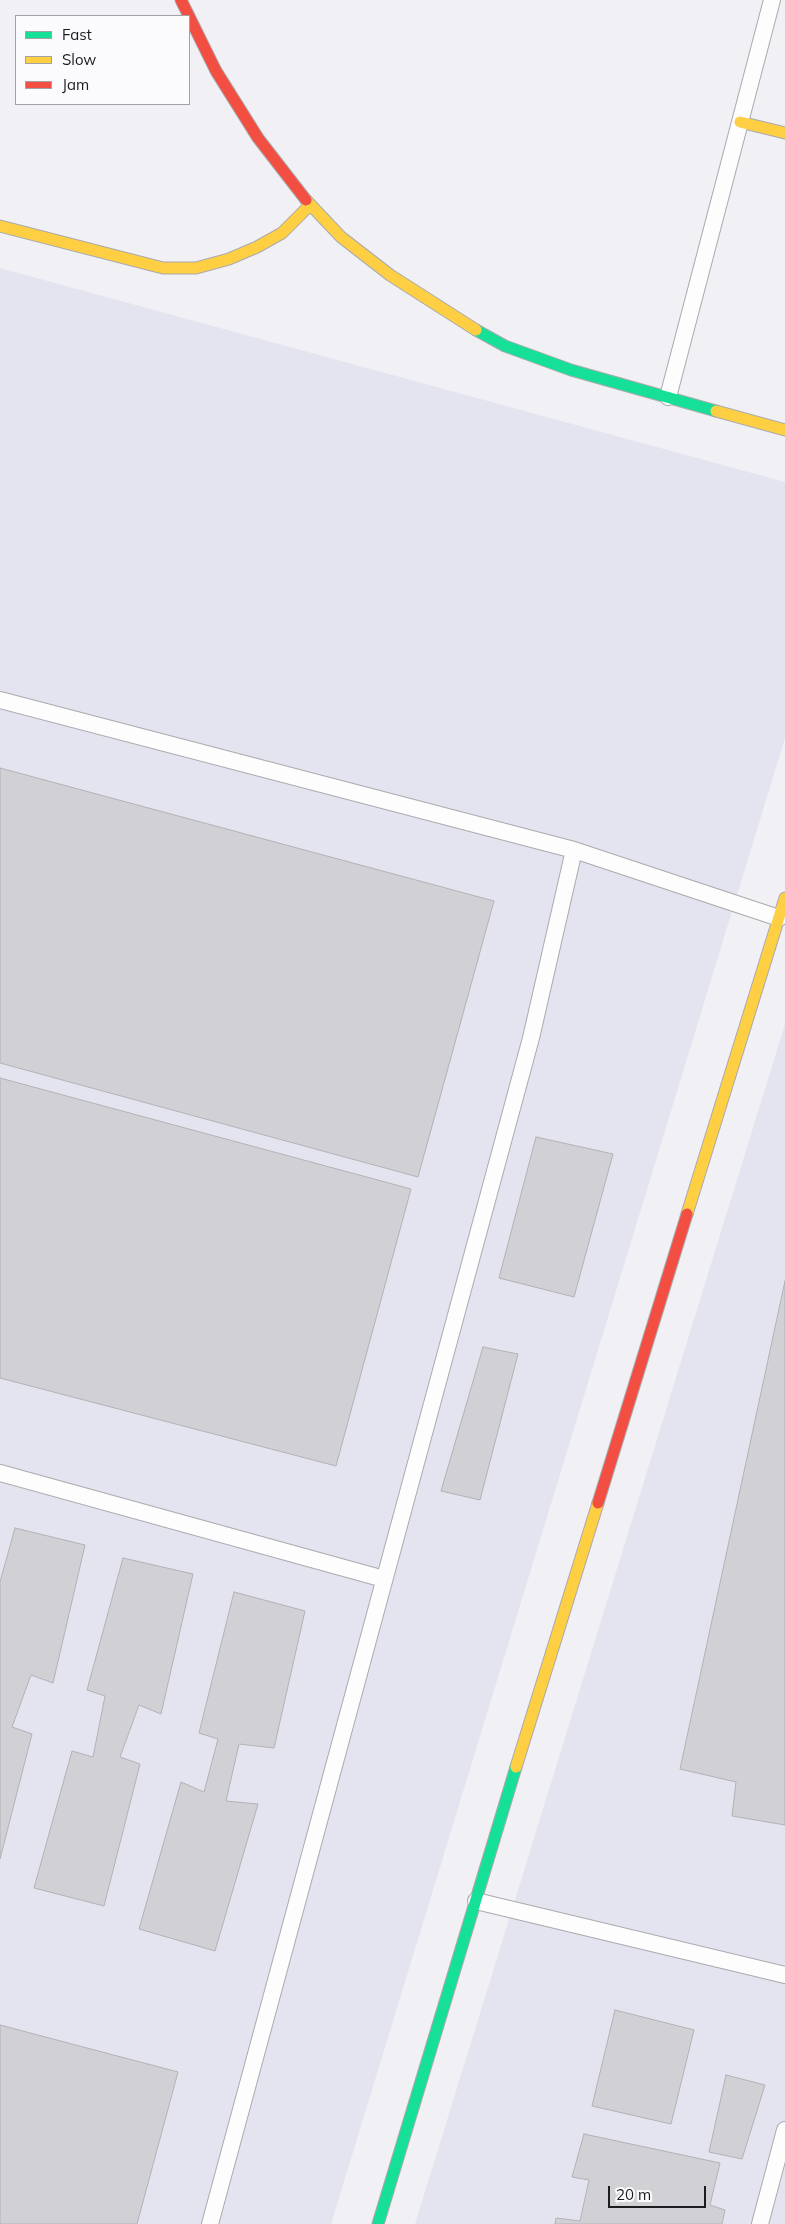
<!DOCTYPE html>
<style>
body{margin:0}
#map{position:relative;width:785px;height:2224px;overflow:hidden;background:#f0f0f5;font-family:Mulish,sans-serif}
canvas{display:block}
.legend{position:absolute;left:15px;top:15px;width:175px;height:90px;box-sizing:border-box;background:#fbfbfd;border:1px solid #a2a2a5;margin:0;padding:6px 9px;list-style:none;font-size:15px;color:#1c1c20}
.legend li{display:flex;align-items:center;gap:10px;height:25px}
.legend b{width:25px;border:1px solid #a2a2a5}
.scale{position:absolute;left:608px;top:2186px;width:98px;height:22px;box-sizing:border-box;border:2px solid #1c1c20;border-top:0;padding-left:6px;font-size:15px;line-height:18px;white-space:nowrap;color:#1c1c20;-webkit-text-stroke:4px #fbfbfd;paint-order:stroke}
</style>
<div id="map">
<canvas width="785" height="2224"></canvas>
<ul class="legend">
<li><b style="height:6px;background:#16e098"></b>Fast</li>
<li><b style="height:6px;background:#ffcf43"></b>Slow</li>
<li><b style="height:6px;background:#f24e42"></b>Jam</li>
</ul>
<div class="scale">20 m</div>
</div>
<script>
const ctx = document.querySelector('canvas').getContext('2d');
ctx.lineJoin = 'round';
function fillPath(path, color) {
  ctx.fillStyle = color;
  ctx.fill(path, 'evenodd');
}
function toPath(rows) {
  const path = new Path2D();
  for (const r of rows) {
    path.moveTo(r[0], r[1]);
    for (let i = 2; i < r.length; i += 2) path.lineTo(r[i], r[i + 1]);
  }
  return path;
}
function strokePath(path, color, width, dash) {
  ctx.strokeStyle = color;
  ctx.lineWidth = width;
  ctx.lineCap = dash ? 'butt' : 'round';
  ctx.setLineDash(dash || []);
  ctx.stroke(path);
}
fillPath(toPath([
 [0,268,785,482,785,738,331,2224,0,2224],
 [785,1024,785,2224,415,2224]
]), '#e4e4f1');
const building = toPath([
 [0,768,494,901,418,1177,0,1063,0,768],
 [0,1078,411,1189,336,1466,0,1378,0,1078],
 [536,1137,613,1154,574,1297,499,1278,536,1137],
 [785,1281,785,1825,732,1816,736,1782,680,1769,785,1281],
 [483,1347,518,1354,480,1500,441,1491,483,1347],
 [15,1528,85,1545,53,1683,31,1675,12,1727,32,1734,0,1859,0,1582,15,1528],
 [123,1558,193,1574,161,1714,139,1705,120,1757,140,1764,104,1906,34,1888,72,1751,93,1757,105,1696,87,1690,123,1558],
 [234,1592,305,1611,274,1748,239,1744,226,1801,258,1804,215,1951,139,1929,181,1782,204,1792,218,1739,199,1733,234,1592],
 [615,2010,694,2030,671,2124,592,2106,615,2010],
 [0,2025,178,2072,137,2224,0,2224,0,2025],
 [726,2075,765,2085,742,2159,709,2152,726,2075],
 [584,2134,720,2163,710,2205,725,2210,722,2224,555,2224,556,2218,580,2221,589,2180,572,2177,584,2134]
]);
fillPath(building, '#d1d1d5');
strokePath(building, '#b2b2b6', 1);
const lane = toPath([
 [668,397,772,0],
 [0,700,574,850,779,918],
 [0,1473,384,1579],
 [476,1901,785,1975],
 [210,2224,531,1038,574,850],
 [760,2224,785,2130]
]);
const fast = toPath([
 [476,330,505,346,571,370,716,411],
 [378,2224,516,1767]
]);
const slow = toPath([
 [740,122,785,133],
 [306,200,341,237,390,275,476,330],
 [0,226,163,268,196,268,229,259,257,247,282,233,310,205],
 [716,411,785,430],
 [687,1214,785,898],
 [516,1767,598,1503]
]);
const jam = toPath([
 [181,0,216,71,258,138,306,200],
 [598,1503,687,1214]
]);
strokePath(lane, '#aaaaae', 18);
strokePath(fast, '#aaaaae', 13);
strokePath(slow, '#aaaaae', 13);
strokePath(jam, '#aaaaae', 13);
strokePath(lane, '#fdfdfe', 16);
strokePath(fast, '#16e098', 11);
strokePath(slow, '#ffcf43', 11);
strokePath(jam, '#f24e42', 11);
</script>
